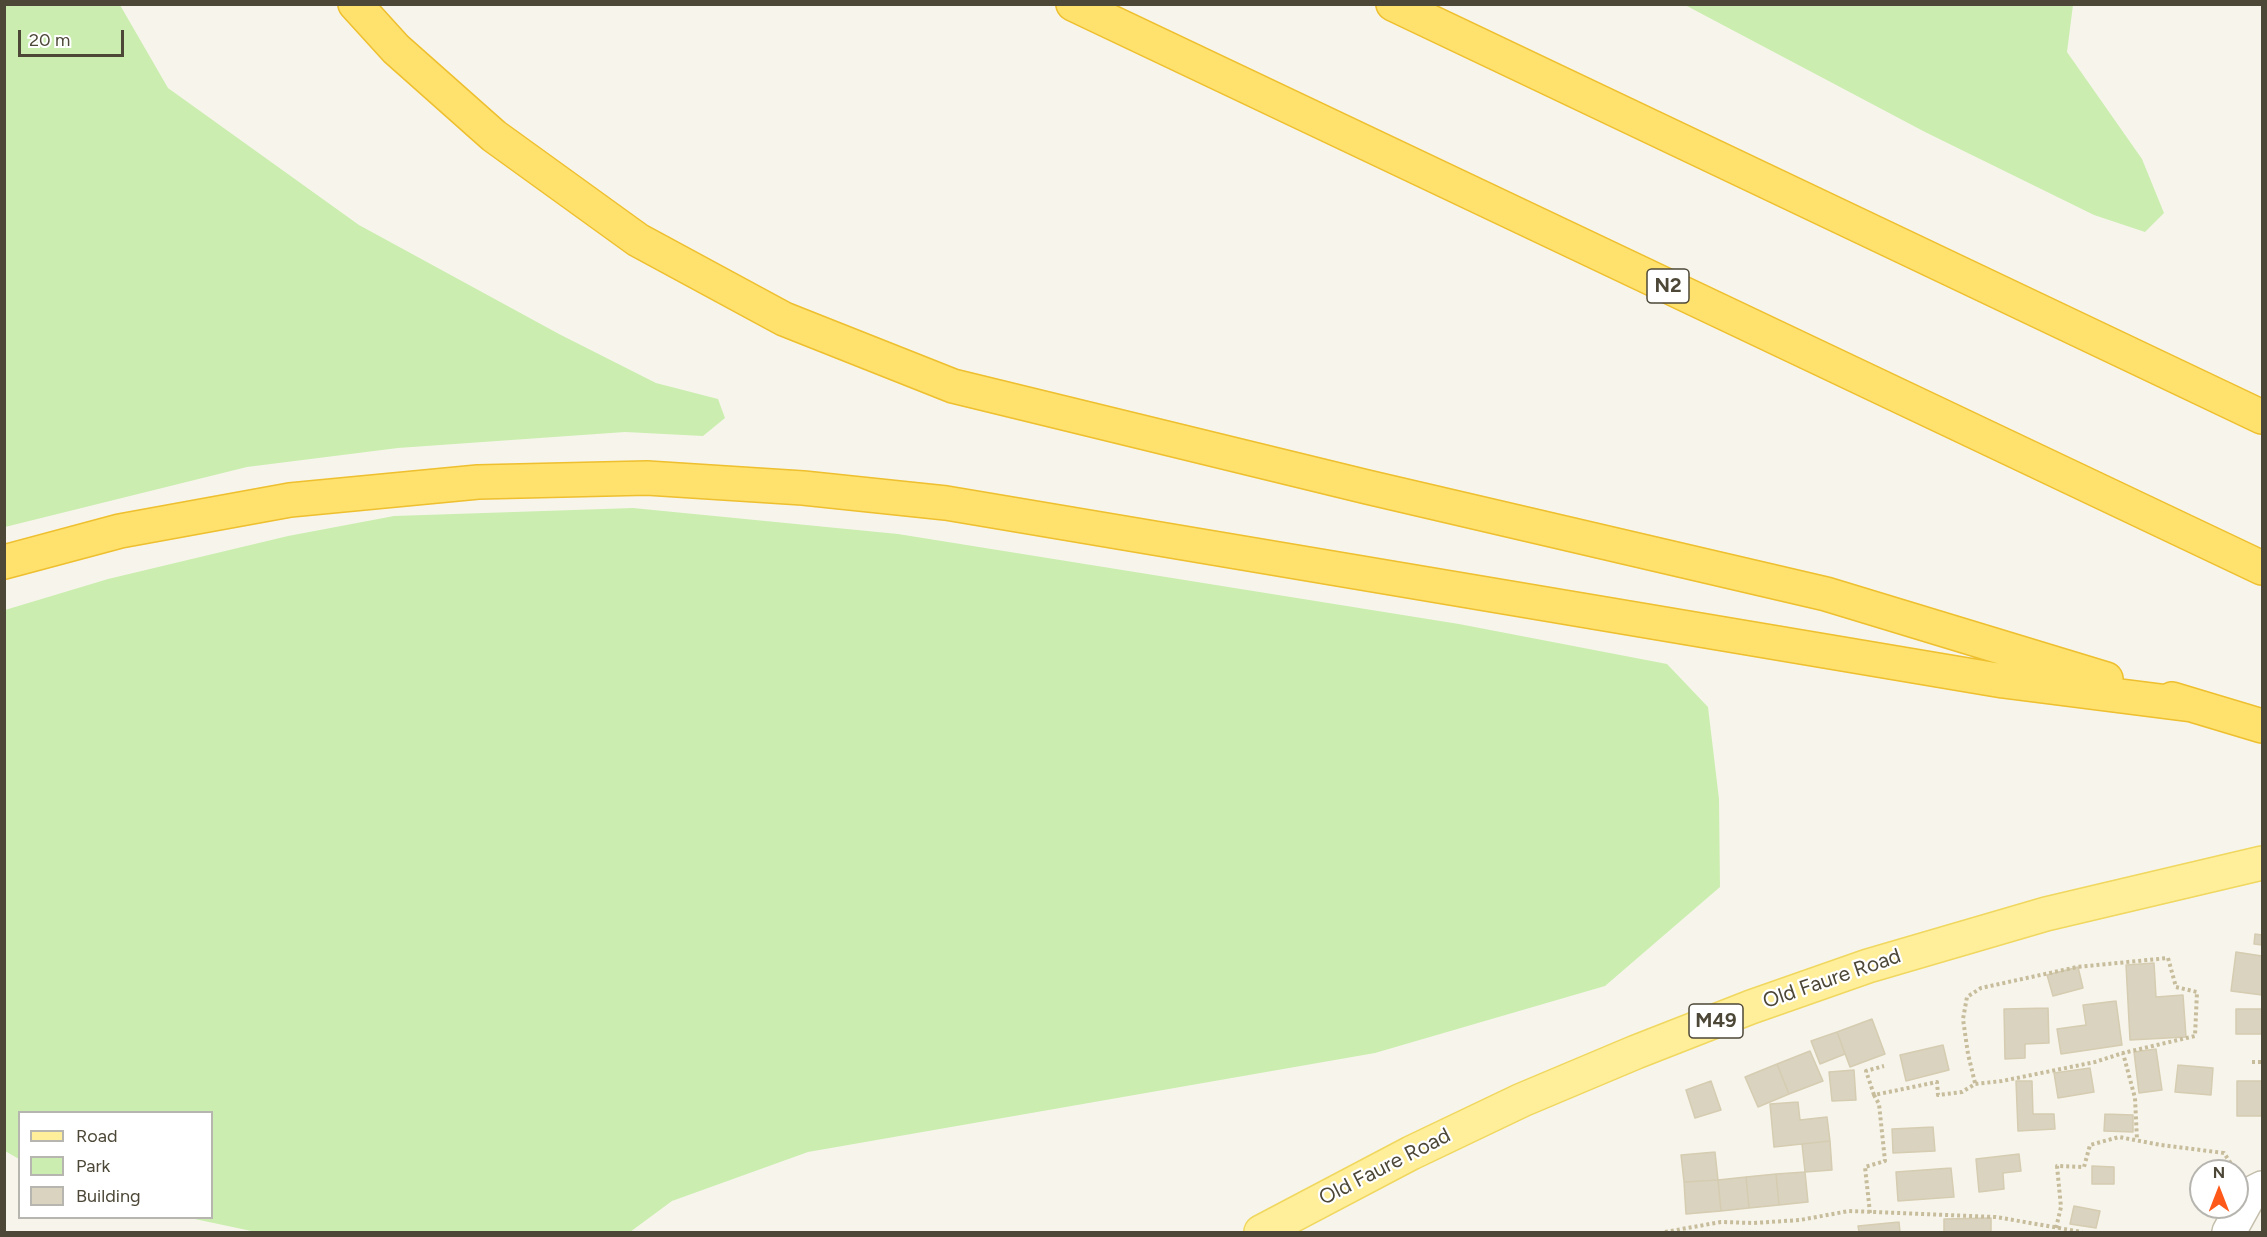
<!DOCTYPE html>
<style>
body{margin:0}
#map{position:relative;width:2267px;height:1237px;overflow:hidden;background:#f7f5eb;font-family:Figtree,sans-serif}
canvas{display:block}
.frame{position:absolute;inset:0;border:6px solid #4c4737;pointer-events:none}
.legend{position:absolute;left:18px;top:1111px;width:195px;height:108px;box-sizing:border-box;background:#fff;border:2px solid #b7b5af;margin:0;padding:8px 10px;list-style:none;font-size:18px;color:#4c4737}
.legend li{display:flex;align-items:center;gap:12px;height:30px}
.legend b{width:30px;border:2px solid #b7b5af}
.north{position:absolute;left:2189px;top:1159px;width:60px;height:60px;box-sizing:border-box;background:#fff;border:2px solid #b7b5af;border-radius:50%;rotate:0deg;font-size:16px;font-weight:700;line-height:24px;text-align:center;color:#4c4737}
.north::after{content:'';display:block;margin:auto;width:21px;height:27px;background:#ff5919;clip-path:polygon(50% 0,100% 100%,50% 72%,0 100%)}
.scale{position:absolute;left:18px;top:30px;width:106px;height:27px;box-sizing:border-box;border:3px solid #4c4737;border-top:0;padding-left:8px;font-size:18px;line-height:21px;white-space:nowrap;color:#4c4737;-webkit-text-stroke:4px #fff;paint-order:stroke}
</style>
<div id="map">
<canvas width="2267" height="1237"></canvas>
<div class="frame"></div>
<ul class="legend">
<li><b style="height:8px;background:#ffef9b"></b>Road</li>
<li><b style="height:16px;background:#cbeeb0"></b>Park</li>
<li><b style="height:16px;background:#dad3bf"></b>Building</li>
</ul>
<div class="north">N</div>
<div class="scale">20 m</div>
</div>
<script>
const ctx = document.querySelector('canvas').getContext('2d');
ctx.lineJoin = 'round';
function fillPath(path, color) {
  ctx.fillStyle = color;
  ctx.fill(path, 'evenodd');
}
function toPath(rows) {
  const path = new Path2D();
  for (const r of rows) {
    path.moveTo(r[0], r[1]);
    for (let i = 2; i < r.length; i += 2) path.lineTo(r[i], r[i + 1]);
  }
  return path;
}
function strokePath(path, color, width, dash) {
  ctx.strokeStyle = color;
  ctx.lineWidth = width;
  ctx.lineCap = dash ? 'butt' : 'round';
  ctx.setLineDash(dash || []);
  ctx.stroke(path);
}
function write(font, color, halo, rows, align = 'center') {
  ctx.font = font + ' Figtree,sans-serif';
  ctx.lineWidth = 4.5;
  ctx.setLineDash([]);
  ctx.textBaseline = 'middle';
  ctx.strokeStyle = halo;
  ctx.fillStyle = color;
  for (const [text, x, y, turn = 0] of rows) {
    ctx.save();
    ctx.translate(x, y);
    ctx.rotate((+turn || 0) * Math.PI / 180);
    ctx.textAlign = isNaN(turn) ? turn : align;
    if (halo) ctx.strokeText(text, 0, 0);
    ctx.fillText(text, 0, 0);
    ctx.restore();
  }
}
fillPath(toPath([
 [5,4,120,5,168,88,359,225,559,334,656,383,718,399,725,418,703,436,625,432,398,448,247,467,5,527],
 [1685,5,2073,5,2067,52,2142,159,2164,213,2145,232,2094,215,1925,132],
 [633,508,898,534,1459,624,1667,664,1708,707,1719,799,1720,887,1605,986,1375,1053,808,1152,672,1201,630,1232,256,1232,190,1218,212,1218,212,1112,20,1112,19,1159,5,1151,5,610,108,579,288,536,394,516]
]), '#cbeeb0');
const building = toPath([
 [2255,934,2262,935,2262,945,2254,944,2255,934],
 [2236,952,2262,956,2262,995,2231,991,2236,952],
 [2154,963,2156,997,2183,995,2186,1037,2130,1040,2126,965,2154,963],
 [2078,967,2083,988,2053,996,2047,975,2078,967],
 [2116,1001,2122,1045,2061,1054,2057,1029,2086,1025,2083,1005,2116,1001],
 [2048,1008,2049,1043,2025,1044,2025,1058,2005,1059,2004,1009,2048,1008],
 [2236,1009,2262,1009,2262,1034,2236,1034,2236,1009],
 [1872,1019,1885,1054,1850,1067,1837,1032,1872,1019],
 [1837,1032,1845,1054,1820,1064,1811,1041,1837,1032],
 [1943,1045,1949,1070,1906,1081,1900,1055,1943,1045],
 [2156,1049,2162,1090,2139,1093,2134,1052,2156,1049],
 [1810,1051,1823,1081,1789,1094,1777,1064,1810,1051],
 [1777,1064,1789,1094,1758,1107,1745,1077,1777,1064],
 [2178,1065,2213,1068,2211,1095,2175,1092,2178,1065],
 [2090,1068,2094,1092,2058,1098,2054,1073,2090,1068],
 [1854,1070,1856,1100,1832,1101,1829,1072,1854,1070],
 [1711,1081,1721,1110,1695,1118,1686,1090,1711,1081],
 [2016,1081,2032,1081,2033,1114,2054,1114,2055,1129,2018,1131,2016,1081],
 [2237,1081,2262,1081,2262,1116,2237,1116,2237,1081],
 [1798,1102,1800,1120,1827,1117,1830,1141,1774,1147,1770,1104,1798,1102],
 [2105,1114,2133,1115,2133,1132,2104,1131,2105,1114],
 [1933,1127,1935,1151,1893,1153,1892,1129,1933,1127],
 [1830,1141,1832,1170,1805,1172,1802,1144,1830,1141],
 [1715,1152,1718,1180,1684,1182,1681,1155,1715,1152],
 [2019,1154,2021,1171,2003,1173,2004,1189,1979,1192,1976,1159,2019,1154],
 [2092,1166,2114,1167,2114,1184,2092,1184,2092,1166],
 [1951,1168,1954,1197,1898,1201,1896,1172,1951,1168],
 [1805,1172,1808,1202,1779,1205,1776,1174,1805,1172],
 [1776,1174,1779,1205,1749,1208,1746,1177,1776,1174],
 [1746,1177,1749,1208,1721,1211,1718,1180,1746,1177],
 [1718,1180,1721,1211,1686,1214,1684,1182,1718,1180],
 [2074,1206,2100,1211,2096,1228,2070,1224,2074,1206],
 [1991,1218,1991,1232,1944,1232,1944,1219,1991,1218],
 [1899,1222,1900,1232,1859,1232,1858,1226,1899,1222]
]);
fillPath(building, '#dad3bf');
strokePath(building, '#d5ccb1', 1.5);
const minor = toPath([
 [2229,1232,2250,1194,2262,1188]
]);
const major = toPath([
 [1261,1232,1411,1153,1522,1100,1636,1052,1751,1007,1868,966,2046,914,2262,863]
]);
const highway = toPath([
 [355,4,396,49,494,136,638,240,784,319,953,386,1367,487,1826,594,2106,679],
 [1073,4,2262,568],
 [1393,4,2262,417],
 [4,562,120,531,290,500,478,482,647,478,803,488,946,503,2003,681,2192,705],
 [2172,699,2262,726]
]);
strokePath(minor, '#c4beac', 36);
strokePath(major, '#f0d75f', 36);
strokePath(highway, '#eebf2e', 36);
strokePath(toPath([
 [2252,1062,2262,1062],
 [1975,1083,1968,1054,1963,1019,1967,997,1981,988,2077,967,2168,958,2176,987,2197,992,2195,1036,2123,1053],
 [1874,1095,1866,1071,1884,1066],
 [1870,1213,1865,1167,1885,1161,1879,1104,1874,1095,1937,1082,1938,1095,1962,1092,1975,1084,2002,1081,2095,1062,2123,1053,2135,1098,2137,1140],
 [2056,1228,2061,1207,2057,1166,2084,1167,2090,1145,2119,1137,2161,1145,2224,1153,2232,1165],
 [1665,1232,1721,1222,1754,1223,1800,1220,1849,1211,1996,1217,2082,1232]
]), '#c7bd9c', 4, [3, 3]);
strokePath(minor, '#fff', 33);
strokePath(major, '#ffef9b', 33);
strokePath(highway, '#ffe16d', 33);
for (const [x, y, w] of [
 [1668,286,42],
 [1716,1021,54]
]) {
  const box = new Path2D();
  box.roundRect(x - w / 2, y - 17, w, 34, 4.5);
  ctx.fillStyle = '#fff';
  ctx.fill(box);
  strokePath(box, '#4c4737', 1.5);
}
write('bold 20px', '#4c4737', null, [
 ["N2",1668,286],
 ["M49",1716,1021]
]);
write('21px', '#4c4737', '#fff', [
 ["Old Faure Road",1832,979,-19],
 ["Old Faure Road",1385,1167,-27]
]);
</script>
